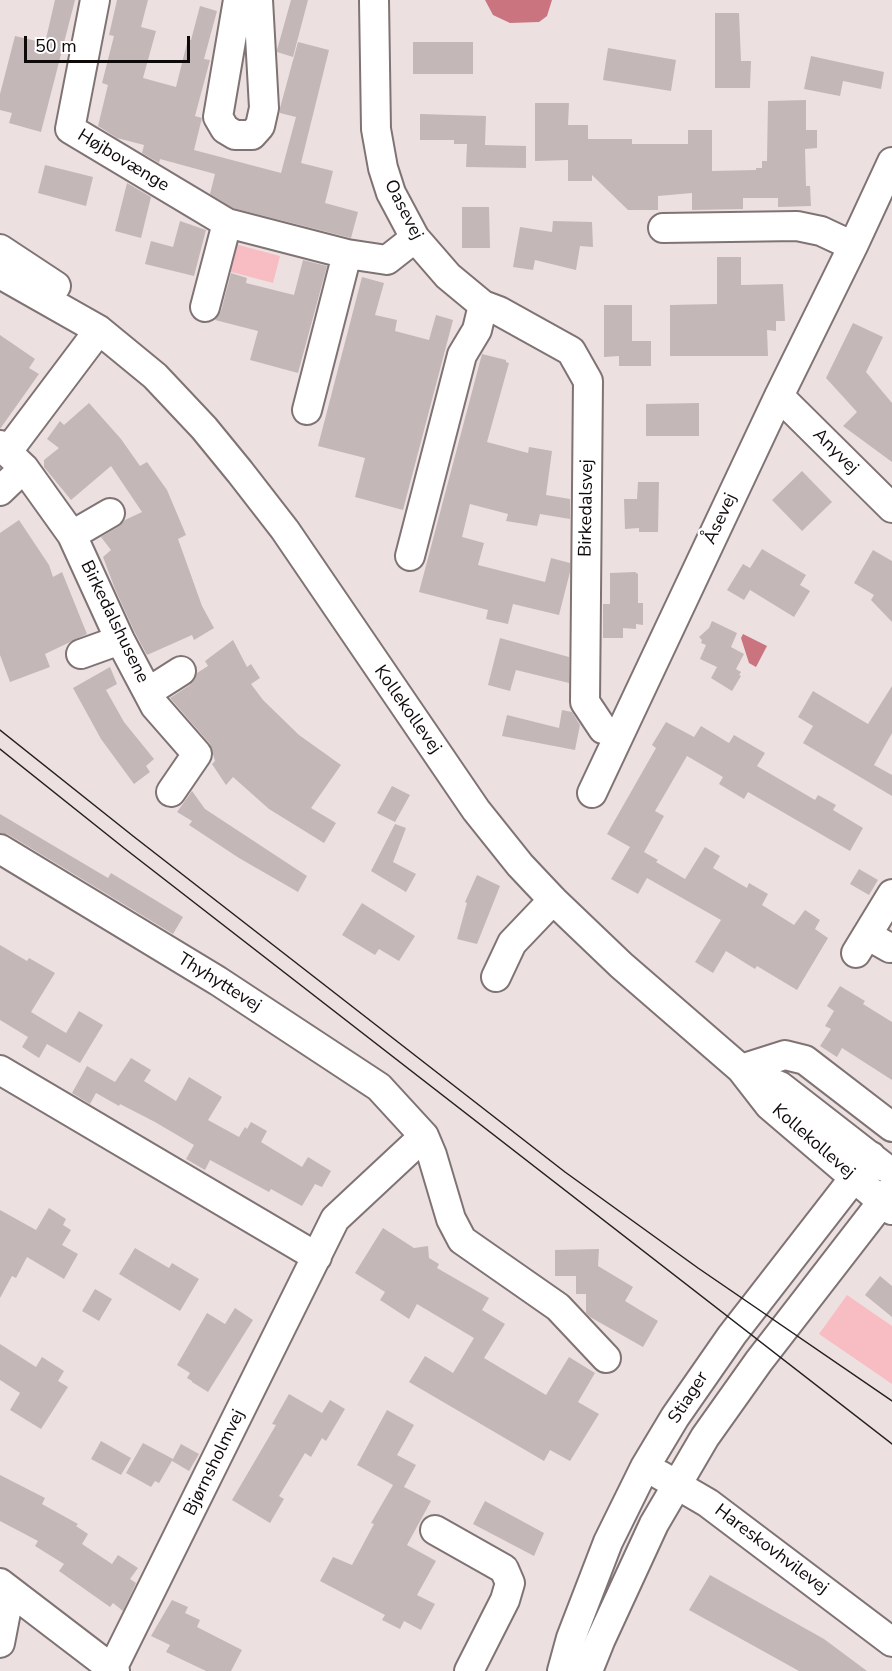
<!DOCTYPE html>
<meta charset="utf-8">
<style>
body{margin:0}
#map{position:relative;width:892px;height:1671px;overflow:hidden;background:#ede0e1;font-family:"Nunito Sans",sans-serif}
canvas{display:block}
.scale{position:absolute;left:24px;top:36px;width:166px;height:27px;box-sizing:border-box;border:3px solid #0e0a0a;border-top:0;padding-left:8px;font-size:18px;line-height:21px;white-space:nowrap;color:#0e0a0a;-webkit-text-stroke:4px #fff;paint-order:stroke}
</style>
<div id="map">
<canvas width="892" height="1671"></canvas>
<div class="scale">50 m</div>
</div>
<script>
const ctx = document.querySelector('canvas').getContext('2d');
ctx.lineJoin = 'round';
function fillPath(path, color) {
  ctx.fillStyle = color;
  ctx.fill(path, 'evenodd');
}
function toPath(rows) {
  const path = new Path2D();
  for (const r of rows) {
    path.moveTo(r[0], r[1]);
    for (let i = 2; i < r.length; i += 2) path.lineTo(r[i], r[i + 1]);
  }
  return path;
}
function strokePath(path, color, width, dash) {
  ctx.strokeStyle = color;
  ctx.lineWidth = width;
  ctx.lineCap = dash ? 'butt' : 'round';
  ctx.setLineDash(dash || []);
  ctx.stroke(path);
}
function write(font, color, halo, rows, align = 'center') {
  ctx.font = font + ' "Nunito Sans",sans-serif';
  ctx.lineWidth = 5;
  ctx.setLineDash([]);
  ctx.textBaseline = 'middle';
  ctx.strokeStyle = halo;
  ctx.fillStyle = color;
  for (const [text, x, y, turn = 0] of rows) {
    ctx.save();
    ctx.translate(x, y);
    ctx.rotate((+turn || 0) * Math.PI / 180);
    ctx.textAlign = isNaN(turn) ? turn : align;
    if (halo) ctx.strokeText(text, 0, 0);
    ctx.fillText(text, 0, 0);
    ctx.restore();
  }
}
fillPath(toPath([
 [231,243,280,256,273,283,224,270],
 [847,1295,892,1326,892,1384,819,1334]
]), '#f8bdc3');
fillPath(toPath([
 [485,0,552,0,547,16,539,22,510,23,493,15],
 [743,634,767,646,756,667,749,663,741,638]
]), '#ca747f');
fillPath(toPath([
 [55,0,75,0,41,132,9,123,12,113,0,110,0,94,15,36,45,43],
 [117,0,148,0,141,27,156,31,143,78,176,87,188,39,191,40,200,6,217,11,204,59,210,60,195,116,202,118,194,150,281,173,296,117,280,113,280,108,298,42,329,50,301,163,333,171,325,203,358,212,351,238,233,208,210,194,215,174,160,159,159,163,142,153,144,145,117,138,98,126,108,85,102,83,114,36,109,35],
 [291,0,308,0,293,57,277,52,277,50],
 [715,13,739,13,741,61,751,61,750,88,715,88],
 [413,42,473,42,473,74,413,74],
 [608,48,676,60,671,91,603,80],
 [811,56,884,72,881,89,843,81,840,96,804,89],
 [806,100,806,130,817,130,817,148,805,149,806,186,810,186,811,206,778,207,778,198,743,198,743,209,692,210,692,193,658,196,658,210,628,210,592,175,592,181,568,181,568,160,535,161,535,103,569,103,568,125,588,125,588,139,632,139,632,144,688,144,688,130,712,130,712,171,756,170,756,168,762,168,762,161,767,161,768,101],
 [420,114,486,116,485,145,526,146,526,168,466,167,467,144,454,144,454,140,420,140],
 [45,165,93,177,86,206,38,193],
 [127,183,151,197,141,238,115,231],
 [462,207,489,207,490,248,462,248],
 [180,221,206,230,194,276,145,264,151,241,173,247],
 [553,221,592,222,593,247,580,246,576,270,535,260,533,270,513,267,520,227,552,232],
 [717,257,741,257,741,285,783,284,785,321,776,321,776,331,767,330,768,356,670,356,670,305,717,304],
 [303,260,327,266,298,373,250,360,258,331,215,320,221,311,231,273,247,278,246,283,294,295],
 [362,277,384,283,375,315,397,320,395,331,429,340,436,315,453,320,403,510,355,497,365,458,318,446],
 [604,305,632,305,632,341,651,341,651,366,619,366,619,356,604,357],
 [853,323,883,337,866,372,892,403,892,462,843,426,857,412,826,378],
 [0,335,35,359,29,368,39,374,0,429],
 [482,354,506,360,506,362,509,363,487,442,528,453,529,447,552,451,546,495,570,499,570,519,540,514,537,526,506,521,508,514,470,504,462,537,484,543,478,565,545,582,551,558,570,563,570,572,559,615,513,604,508,624,486,619,488,610,419,592],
 [89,403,121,439,140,466,147,462,167,490,186,535,178,539,202,606,214,628,194,640,192,635,147,655,135,633,115,589,103,557,111,550,101,537,118,527,125,520,142,512,111,466,71,500,44,467,44,460,59,448,47,439,60,421,64,425],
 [699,403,699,436,646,436,646,404],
 [802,471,832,502,802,531,772,500],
 [638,482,659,482,658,532,639,532,639,528,625,529,624,499,637,499],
 [19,520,49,565,53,577,62,572,87,634,45,654,50,667,10,682,0,655,0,533],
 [762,549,806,575,800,585,810,591,794,617,750,590,744,600,727,590,743,564,750,568],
 [873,550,892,561,892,622,871,600,874,595,854,583],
 [635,572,638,574,638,603,643,603,643,625,636,624,636,629,623,628,623,638,603,638,603,604,610,604,610,573],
 [712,621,737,633,731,647,744,654,736,669,741,672,739,675,741,676,732,691,711,678,717,667,700,659,706,645,701,643,702,640,699,637,709,628],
 [500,638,569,657,569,683,516,670,510,691,488,685],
 [233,640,247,667,251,664,260,678,251,684,263,700,299,735,341,765,311,808,336,823,324,843,269,809,233,777,226,785,212,764,215,761,210,744,170,698,190,685,195,679,197,673,208,666,205,661],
 [110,667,117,684,106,690,124,722,154,759,146,766,150,772,134,784,101,739,73,688],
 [892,686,892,733,874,765,892,775,892,796,803,743,813,726,798,717,813,691,868,724],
 [562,710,572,712,580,725,575,750,502,736,507,715,559,728],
 [666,722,694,737,701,726,729,743,734,735,765,753,757,766,815,800,818,795,836,805,833,810,863,828,850,851,748,792,744,799,719,784,723,777,687,756,655,811,664,816,644,852,658,860,656,862,685,879,705,847,720,856,713,868,747,888,749,883,768,894,762,905,794,925,805,910,820,920,815,929,828,938,797,990,757,966,755,969,726,951,713,973,695,962,721,920,647,878,638,894,611,879,630,847,607,834,656,748,652,745],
 [392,786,410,795,395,822,377,813],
 [192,791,205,809,307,876,298,892,239,858,189,825,192,821,177,812],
 [0,814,108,878,111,873,183,917,173,934,9,835,0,833],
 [395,824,406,828,393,862,416,874,406,892,371,871],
 [859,869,878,880,869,895,850,884],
 [477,875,500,886,477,944,457,939,467,903,465,902],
 [362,903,415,936,399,961,379,949,375,955,342,935],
 [0,945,27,961,29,958,55,973,31,1012,66,1033,79,1011,103,1025,80,1063,47,1044,39,1058,22,1047,28,1037,0,1020],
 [840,986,865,1001,863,1004,892,1022,892,1080,842,1048,837,1057,820,1046,831,1029,825,1026,834,1011,827,1006],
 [131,1058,151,1070,144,1081,176,1101,189,1077,222,1097,208,1120,239,1137,245,1127,247,1129,251,1122,267,1131,261,1142,302,1167,308,1157,331,1171,322,1187,315,1184,302,1206,271,1189,269,1192,210,1160,205,1170,186,1159,194,1145,155,1122,120,1104,119,1106,96,1093,90,1104,72,1093,87,1066,115,1082],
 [49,1208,66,1219,63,1225,71,1230,62,1245,78,1254,64,1279,27,1257,16,1278,12,1276,0,1298,0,1210,36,1230],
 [383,1228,414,1248,428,1246,429,1258,439,1264,437,1268,489,1298,482,1310,505,1324,484,1358,546,1395,569,1357,595,1373,578,1402,599,1414,570,1461,550,1450,544,1461,409,1382,425,1356,453,1373,474,1338,417,1304,409,1319,380,1300,385,1292,355,1273],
 [135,1248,169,1268,172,1263,199,1279,180,1311,119,1274],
 [599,1249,598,1266,633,1287,625,1301,658,1321,643,1347,590,1317,586,1313,586,1294,576,1294,576,1276,555,1276,555,1250],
 [880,1276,892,1286,892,1317,865,1295],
 [95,1289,112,1299,99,1321,82,1311],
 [235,1308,253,1320,208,1392,192,1382,192,1381,187,1378,190,1373,177,1365,207,1313,225,1324],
 [0,1344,36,1367,42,1357,64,1371,58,1381,68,1387,41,1429,10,1410,20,1393,0,1380],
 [289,1394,322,1413,330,1400,345,1409,326,1441,322,1438,311,1457,305,1453,279,1496,284,1499,270,1523,232,1500,276,1425,272,1424],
 [387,1410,414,1425,397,1455,416,1465,404,1487,431,1501,407,1545,436,1561,417,1595,435,1604,421,1630,404,1621,400,1629,382,1620,385,1615,320,1581,333,1557,352,1565,374,1524,371,1523,393,1485,357,1465],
 [101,1441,131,1458,121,1475,91,1459],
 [143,1443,173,1459,159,1483,155,1481,151,1487,126,1473],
 [181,1444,199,1454,189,1471,172,1461],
 [0,1475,45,1498,42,1504,78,1524,76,1526,88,1534,82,1544,112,1564,118,1555,138,1568,130,1579,136,1583,123,1611,113,1603,110,1607,59,1571,64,1564,35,1546,38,1541,0,1521],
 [485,1501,544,1533,534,1556,473,1524],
 [710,1575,824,1639,867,1671,799,1671,689,1610],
 [172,1600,188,1607,185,1613,200,1620,197,1627,242,1650,231,1671,206,1671,166,1652,170,1645,151,1636]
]), '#c4b7b8');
const minor = toPath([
 [95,0,70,129,227,223,347,254,387,260,415,238],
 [238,0,218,117,225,129,235,135,252,135,260,126,264,108,258,0],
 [374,0,376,129,383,168,391,193,415,238,448,276,483,305,499,311,571,351,588,381,585,702,603,729,619,733],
 [663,228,797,226,821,231,853,246],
 [0,249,56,286],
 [0,274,99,330,155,376,204,428,240,472,285,530,476,810,520,865,553,900,621,965,741,1069,769,1105,892,1210],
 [205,307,227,223],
 [779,396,892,508],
 [307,410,347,254],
 [0,445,24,468,72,535,120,640,155,706,197,754,171,792],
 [8,451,99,330],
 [0,491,24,468],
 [72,535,110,513],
 [410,556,462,355,477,330,483,305],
 [81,654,120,640],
 [148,692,181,671],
 [592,793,779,396,853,246,892,162],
 [0,849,218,981,379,1087,424,1136,432,1155,451,1219,462,1240,558,1307,606,1358],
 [867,935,890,948],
 [856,953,892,894],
 [496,977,512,943,553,900],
 [741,1069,785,1055,805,1060,892,1127],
 [0,1070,317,1257],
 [745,1071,780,1086,884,1167],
 [660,1475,708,1503,892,1642],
 [435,1530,504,1569,510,1583,505,1600,469,1671],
 [0,1583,115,1671],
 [0,1643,10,1591],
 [112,1669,335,1219,424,1136],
 [562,1671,571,1638,608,1542,645,1467,675,1417,732,1335,871,1156],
 [588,1671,600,1641,654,1524,705,1437,759,1361,892,1189]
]);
strokePath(minor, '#7f7374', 32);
strokePath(minor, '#fff', 28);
strokePath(toPath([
 [0,730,133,836,565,1172,698,1268,892,1401],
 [0,749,124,848,892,1444]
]), '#252020', 1.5);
write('18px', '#0e0a0a', '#fff', [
 ["Højbovænge",123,161,31],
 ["Oasevej",403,210,63],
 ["Anyvej",835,452,45],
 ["Birkedalsvej",587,508,-89],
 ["Åsevej",721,519,-65],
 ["Birkedalshusene",114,622,64],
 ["Kollekollevej",407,710,55],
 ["Thyhyttevej",219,983,32],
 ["Kollekollevej",813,1142,41],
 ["Stiager",689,1398,-57],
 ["Bjørnsholmvej",215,1463,-64],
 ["Hareskovhvilevej",771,1550,37]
]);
</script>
